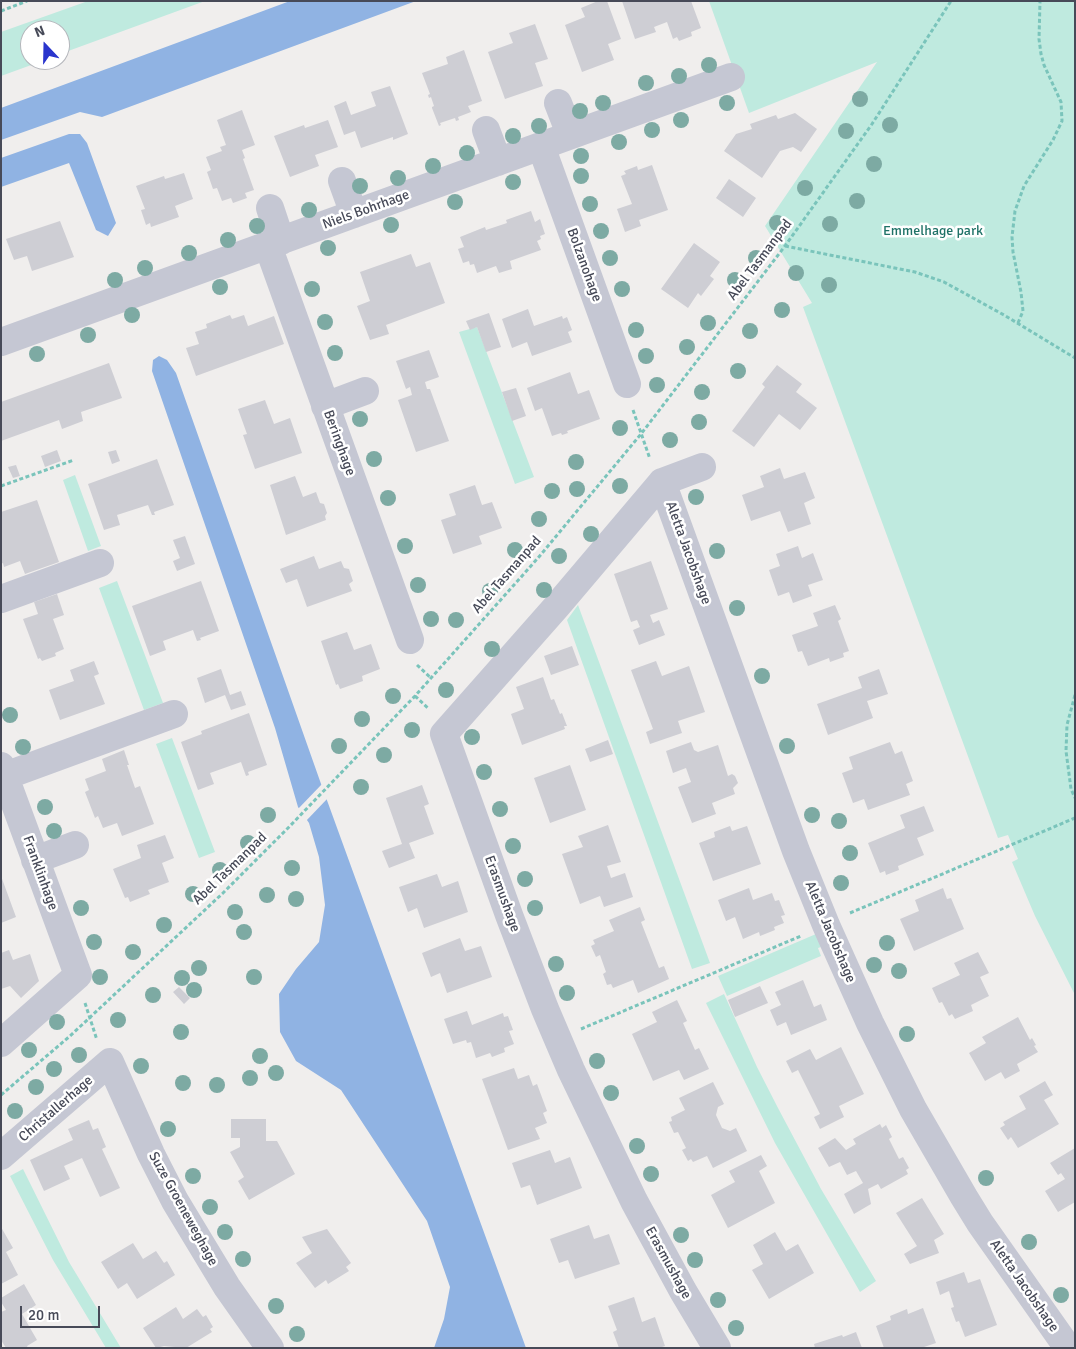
<!DOCTYPE html>
<style>
body{margin:0}
#map{position:relative;width:1076px;height:1349px;overflow:hidden;background:#f0eeed;font-family:Signika,sans-serif}
canvas{display:block}
.frame{position:absolute;inset:0;border:2px solid #474a58;pointer-events:none}
.north{position:absolute;left:20px;top:20px;width:50px;height:50px;box-sizing:border-box;background:#fff;border:1px solid #b5b7bc;border-radius:50%;rotate:339deg;font-size:14px;font-weight:700;line-height:20px;text-align:center;color:#474a58}
.north::after{content:'';display:block;margin:auto;width:18px;height:22px;background:#2a35cd;clip-path:polygon(50% 0,100% 100%,50% 72%,0 100%)}
.scale{position:absolute;left:20px;top:1306px;width:80px;height:22px;box-sizing:border-box;border:2px solid #474a58;border-top:0;padding-left:6px;font-size:15px;line-height:18px;white-space:nowrap;color:#474a58;-webkit-text-stroke:4px #fff;paint-order:stroke}
</style>
<div id="map">
<canvas width="1076" height="1349"></canvas>
<div class="frame"></div>
<div class="north">N</div>
<div class="scale">20 m</div>
</div>
<script>
const ctx = document.querySelector('canvas').getContext('2d');
ctx.lineJoin = 'round';
function fillPath(path, color) {
  ctx.fillStyle = color;
  ctx.fill(path, 'evenodd');
}
function toPath(rows) {
  const path = new Path2D();
  for (const r of rows) {
    path.moveTo(r[0], r[1]);
    for (let i = 2; i < r.length; i += 2) path.lineTo(r[i], r[i + 1]);
  }
  return path;
}
function strokePath(path, color, width, dash) {
  ctx.strokeStyle = color;
  ctx.lineWidth = width;
  ctx.lineCap = dash ? 'butt' : 'round';
  ctx.setLineDash(dash || []);
  ctx.stroke(path);
}
function write(font, color, halo, rows, align = 'center') {
  ctx.font = font + ' Signika,sans-serif';
  ctx.lineWidth = 5;
  ctx.setLineDash([]);
  ctx.textBaseline = 'middle';
  ctx.strokeStyle = halo;
  ctx.fillStyle = color;
  for (const [text, x, y, turn = 0] of rows) {
    ctx.save();
    ctx.translate(x, y);
    ctx.rotate((+turn || 0) * Math.PI / 180);
    ctx.textAlign = isNaN(turn) ? turn : align;
    if (halo) ctx.strokeText(text, 0, 0);
    ctx.fillText(text, 0, 0);
    ctx.restore();
  }
}
fillPath(toPath([
 [88,1,205,1,60,54,60,30,30,30,30,60,45,60,1,76,1,32],
 [709,1,1075,1,1075,995,1035,916,1012,862,1018,859,1008,835,998,838,803,307,812,303,765,226,877,62,749,113],
 [477,327,534,477,515,484,459,332],
 [75,475,101,546,88,551,63,480],
 [117,581,163,703,144,710,99,588],
 [578,605,710,963,692,969,567,620],
 [172,738,215,852,199,858,156,744],
 [816,934,821,947,818,948,821,956,727,996,718,976],
 [724,994,757,1067,778,1108,821,1189,876,1281,860,1292,775,1143,706,1003],
 [23,1169,69,1262,121,1348,106,1348,53,1260,10,1176]
]), '#bfeadf');
fillPath(toPath([
 [290,1,416,1,102,117,80,112,1,140,1,108],
 [69,134,80,134,87,143,116,223,108,236,96,230,69,163,1,187,1,158],
 [159,356,167,360,176,373,320,781,526,1348,434,1348,444,1319,450,1287,427,1221,341,1090,296,1061,280,1032,279,994,296,969,319,942,325,905,319,857,309,823,298,807,275,728,152,371,153,360]
]), '#90b3e3');
fillPath(toPath([
 [323,783,328,798,305,822,297,810]
]), '#f0eeed');
fillPath(toPath([
 [598,1,607,1,621,39,608,44,614,60,582,72,565,25,585,17,581,8],
 [622,1,691,1,701,28,691,32,692,36,679,41,677,37,673,39,667,22,654,27,656,32,635,39],
 [535,24,548,59,535,63,543,86,505,99,488,52,513,43,509,33],
 [464,50,482,101,468,106,471,112,458,117,459,120,456,121,455,118,440,123,441,125,439,126,432,108,432,107,434,106,431,97,429,98,428,95,430,94,422,73,448,64,446,57],
 [390,86,408,134,393,140,393,137,361,148,355,131,344,135,334,106,346,101,351,115,376,106,371,92],
 [242,110,255,145,242,150,245,158,243,159,254,190,245,193,247,198,233,203,231,198,222,201,217,188,213,189,207,172,211,170,206,157,222,151,220,147,226,145,217,120],
 [795,113,817,129,801,152,793,147,780,151,762,178,724,151,736,134,752,129,750,124,776,115,778,119],
 [328,120,338,147,315,155,319,166,290,177,274,136,304,125,305,128],
 [652,165,668,210,639,220,641,226,625,232,617,209,632,204,621,176,626,174,624,171,637,166,638,170],
 [184,173,193,199,175,206,179,217,151,227,150,223,146,225,141,210,145,209,136,186,164,176,165,179],
 [729,179,756,198,743,217,716,198],
 [531,211,535,222,540,219,545,234,540,236,541,239,537,241,541,250,510,261,512,269,499,273,496,266,477,273,474,264,470,265,469,261,463,263,458,249,464,247,460,237,485,227,486,230,507,223,506,220],
 [60,221,74,257,32,271,27,256,14,260,6,239],
 [694,243,720,262,710,276,714,279,701,296,698,293,688,308,661,289],
 [411,254,416,267,430,262,445,303,386,325,389,334,370,340,357,306,370,301,360,272],
 [528,309,534,326,562,316,563,319,567,317,572,330,568,332,572,342,532,356,527,342,512,348,502,319],
 [489,313,501,347,486,352,477,327,470,330,466,321],
 [230,315,232,319,244,315,248,326,274,316,284,344,196,376,186,348,199,344,195,332,207,328,206,324],
 [429,350,439,377,425,382,427,389,430,389,449,441,416,452,398,400,412,395,410,387,406,389,396,361],
 [109,363,122,398,81,412,83,421,62,429,59,420,1,441,1,402],
 [777,365,802,384,796,392,817,408,800,430,779,414,754,447,732,431,765,387,762,384],
 [570,372,578,394,589,390,600,419,567,431,568,433,562,435,561,433,552,436,542,408,535,411,527,388],
 [516,388,526,416,512,421,502,392],
 [265,400,274,424,290,418,302,453,255,469,243,435,247,434,238,409],
 [57,450,61,461,45,467,41,456],
 [116,450,120,461,112,464,108,452],
 [157,459,174,505,154,512,155,515,152,515,148,505,117,515,120,525,104,530,88,484],
 [16,465,20,476,13,478,8,467],
 [780,468,784,479,805,472,815,498,804,503,811,524,788,532,780,511,751,521,742,495,764,487,760,476],
 [295,476,303,497,316,492,320,503,324,504,327,513,325,516,326,520,286,535,270,485],
 [475,485,482,505,492,502,502,528,479,536,482,544,453,554,441,520,456,515,449,494],
 [37,500,59,562,25,574,20,561,4,567,3,563,1,564,1,512],
 [185,536,195,564,177,571,173,561,180,558,173,540],
 [798,546,802,558,813,553,823,580,808,585,812,596,793,603,789,592,778,596,769,570,780,566,776,554],
 [314,556,319,569,341,561,344,568,349,569,353,581,349,584,352,591,307,607,297,579,286,583,280,569],
 [651,561,668,609,650,615,653,623,659,620,665,635,639,645,633,630,640,627,637,620,631,622,614,574],
 [201,581,219,631,200,638,201,640,197,641,193,630,163,641,166,650,150,656,132,606],
 [57,594,64,615,53,619,64,649,55,653,56,656,42,661,40,658,38,659,23,619,38,614,34,602],
 [835,605,841,619,838,621,849,651,843,653,844,657,830,662,829,658,808,666,802,651,798,652,792,635,818,626,813,613],
 [347,632,354,650,371,644,380,669,362,676,363,681,340,689,338,684,336,685,321,641],
 [572,646,579,665,551,675,544,656],
 [94,661,99,674,94,676,105,704,60,720,49,690,74,681,70,670],
 [656,661,662,676,689,666,705,712,678,721,682,733,650,744,646,732,653,729,631,670],
 [221,669,230,695,241,691,246,705,231,710,225,695,205,703,197,678],
 [879,669,888,694,867,701,873,718,828,735,817,704,862,688,858,677],
 [543,677,551,700,554,699,560,714,562,713,567,726,564,726,565,729,522,745,511,714,524,709,516,687],
 [249,713,267,765,248,772,249,775,246,776,241,762,210,773,214,784,198,790,181,742,202,734,201,731],
 [608,740,613,754,590,762,585,749],
 [691,742,694,750,698,752,718,745,728,776,732,774,735,776,738,783,733,788,735,794,712,803,716,814,692,823,678,787,691,782,686,768,673,773,666,751],
 [890,742,895,754,902,751,913,781,906,784,910,795,868,810,864,799,853,803,842,773,853,769,849,757],
 [124,750,129,765,127,765,135,788,140,786,154,824,122,836,117,823,103,828,98,816,95,818,85,792,89,790,85,779,106,771,102,759],
 [570,765,586,810,550,823,534,778],
 [422,785,429,804,424,806,434,834,409,843,415,858,389,868,382,851,402,844,386,798],
 [924,806,934,831,917,838,924,855,898,866,899,870,886,875,885,871,880,873,868,843,905,828,900,815],
 [608,825,621,862,607,866,611,878,625,873,633,897,604,907,600,896,580,904,562,854,583,847,578,836],
 [730,826,732,831,747,826,761,864,713,881,699,843,715,837,714,832],
 [165,835,174,858,162,863,169,882,148,890,150,894,130,902,128,897,125,898,113,869,141,858,137,845],
 [437,874,442,887,458,881,468,912,424,928,417,908,408,912,399,887],
 [1,876,16,917,1,923],
 [749,888,753,900,772,893,775,901,779,900,785,915,781,916,784,923,774,927,775,930,760,936,759,932,743,939,735,917,726,921,718,900],
 [943,888,947,899,951,898,964,929,914,951,900,919,919,911,915,900],
 [640,907,645,920,641,922,659,968,664,966,669,979,638,993,633,980,613,988,611,984,607,985,603,974,606,972,600,955,596,957,591,946,595,944,593,940,614,931,609,920],
 [460,938,465,951,481,946,492,977,447,993,440,973,431,977,422,953],
 [9,950,13,960,30,954,39,981,21,998,10,986,1,989,1,953],
 [978,952,989,973,980,977,989,996,971,1005,973,1011,955,1019,952,1014,949,1016,942,1002,939,1003,932,988,960,975,954,963],
 [803,980,814,1007,821,1004,827,1020,791,1035,786,1022,777,1026,770,1010,781,1005,775,992],
 [760,986,768,1003,735,1017,728,1000],
 [179,987,190,998,184,1004,173,992],
 [677,1000,687,1021,683,1023,695,1050,699,1048,709,1069,684,1080,679,1070,653,1081,632,1034,657,1022,652,1012],
 [467,1011,472,1025,503,1013,504,1017,508,1016,513,1030,509,1031,514,1044,504,1048,505,1052,492,1057,490,1053,476,1058,471,1042,467,1043,466,1040,453,1044,444,1019],
 [1018,1017,1030,1040,1032,1038,1036,1045,1034,1046,1038,1052,1017,1064,1020,1071,1005,1079,1001,1072,985,1081,969,1053,986,1043,982,1037],
 [841,1047,864,1094,839,1106,844,1117,820,1129,814,1117,820,1114,798,1070,792,1073,786,1061,810,1049,816,1060],
 [514,1068,518,1079,529,1075,533,1086,537,1084,547,1111,543,1113,547,1123,535,1128,540,1139,508,1150,482,1079],
 [1045,1081,1053,1095,1044,1100,1059,1124,1018,1148,1011,1137,1008,1140,1000,1128,1005,1125,1003,1122,1026,1109,1019,1096],
 [713,1082,724,1104,718,1107,716,1115,722,1128,730,1131,736,1128,747,1151,713,1168,707,1156,693,1162,691,1159,688,1161,682,1150,686,1148,678,1132,674,1133,669,1122,672,1121,671,1117,685,1110,679,1098],
 [231,1119,266,1119,266,1141,277,1141,295,1174,249,1200,238,1181,244,1177,230,1152,240,1147,240,1138,231,1138],
 [89,1120,93,1130,98,1128,106,1147,102,1149,120,1188,100,1197,82,1158,64,1166,70,1179,44,1191,30,1160,73,1140,68,1129],
 [880,1124,882,1128,886,1125,892,1137,889,1139,899,1159,903,1157,909,1168,906,1170,908,1174,881,1189,878,1184,868,1189,871,1204,854,1214,844,1194,863,1183,856,1171,847,1175,840,1162,829,1167,818,1148,835,1138,846,1150,856,1144,853,1139],
 [1075,1148,1075,1202,1058,1212,1045,1191,1065,1179,1061,1173,1058,1175,1050,1163],
 [550,1150,555,1163,570,1157,582,1188,537,1205,530,1185,521,1188,512,1163],
 [761,1155,767,1166,759,1171,775,1203,728,1228,711,1195,735,1182,729,1171],
 [922,1198,944,1234,934,1240,939,1253,910,1264,904,1254,917,1246,896,1213],
 [589,1225,594,1239,609,1234,620,1264,575,1279,568,1260,559,1263,550,1239],
 [1,1227,13,1248,6,1252,18,1275,1,1284],
 [327,1229,351,1263,346,1267,349,1271,328,1284,326,1280,315,1288,296,1263,312,1253,302,1237],
 [775,1232,786,1251,798,1244,814,1273,769,1299,752,1270,763,1264,753,1245],
 [133,1243,143,1259,156,1251,164,1263,167,1261,175,1275,137,1299,127,1283,118,1289,101,1262],
 [964,1272,968,1283,980,1279,997,1325,965,1337,959,1321,956,1322,951,1308,954,1307,949,1291,940,1295,936,1282],
 [24,1284,36,1305,22,1314,37,1340,27,1346,28,1348,6,1348,1,1340,1,1312,6,1310,1,1302,1,1298],
 [634,1297,642,1322,655,1317,665,1346,659,1348,619,1348,613,1332,617,1330,608,1306],
 [176,1307,183,1319,197,1309,203,1317,206,1315,213,1327,210,1329,212,1332,186,1348,164,1346,156,1348,143,1328],
 [923,1308,936,1343,921,1348,884,1348,876,1326,891,1320,890,1316,907,1309,908,1314],
 [856,1332,862,1348,815,1348,814,1344,842,1335,843,1337]
]), '#ceced4');
strokePath(toPath([
 [1,11,27,1],
 [785,246,915,272,944,282,1004,315,1075,358],
 [1018,323,1023,311,1021,292,1013,252,1012,237,1015,211,1024,186,1053,140,1062,121,1061,102,1044,65,1041,54,1039,39,1040,1],
 [633,410,650,459],
 [1,486,74,460],
 [417,665,431,678],
 [1075,695,1067,725,1066,751,1071,789,1075,798],
 [415,696,429,709],
 [850,913,1075,818],
 [85,1003,97,1040],
 [581,1029,801,936],
 [1,1095,70,1036,223,893,289,827,415,696,538,558,641,434,785,246,872,124,951,1]
]), '#7ac4bb', 3, [4, 2.5]);
strokePath(toPath([
 [558,103,570,134],
 [486,130,498,162],
 [541,146,627,384],
 [342,181,354,214],
 [270,208,281,241],
 [268,246,410,640],
 [1,342,731,77],
 [325,406,365,391],
 [702,467,662,482,557,606,444,734,509,915,545,1009,571,1070,634,1201,683,1291,717,1348],
 [662,482,796,851,826,925,870,1023,913,1109,964,1197,980,1223,1068,1348],
 [1,599,100,563],
 [1,766,78,975,1,1043],
 [5,776,174,714],
 [35,860,75,845],
 [1,1156,110,1062,151,1154,175,1201,227,1287,270,1348]
]), '#c5c7d3', 28);
ctx.fillStyle = '#7daaa3';
for (const [x, y] of [
 [709,65],
 [679,76],
 [646,83],
 [860,99],
 [603,103],
 [727,103],
 [580,111],
 [681,120],
 [890,125],
 [539,126],
 [652,130],
 [846,131],
 [513,136],
 [619,142],
 [467,153],
 [581,156],
 [874,164],
 [433,166],
 [581,176],
 [398,178],
 [513,182],
 [360,186],
 [805,188],
 [857,201],
 [455,202],
 [590,204],
 [309,210],
 [777,223],
 [830,224],
 [391,225],
 [257,226],
 [601,231],
 [228,240],
 [328,248],
 [189,253],
 [610,258],
 [756,258],
 [145,268],
 [796,273],
 [115,280],
 [735,280],
 [829,285],
 [220,287],
 [312,289],
 [622,289],
 [782,310],
 [132,315],
 [325,322],
 [708,323],
 [636,330],
 [750,331],
 [88,335],
 [687,347],
 [335,353],
 [37,354],
 [646,356],
 [738,371],
 [657,385],
 [702,392],
 [360,419],
 [699,422],
 [620,428],
 [670,440],
 [374,459],
 [576,462],
 [620,486],
 [577,489],
 [552,491],
 [696,497],
 [388,498],
 [539,519],
 [591,534],
 [405,546],
 [515,550],
 [717,551],
 [559,556],
 [418,585],
 [544,590],
 [490,591],
 [737,608],
 [431,619],
 [456,620],
 [492,649],
 [762,676],
 [446,690],
 [393,696],
 [10,715],
 [362,719],
 [412,730],
 [472,737],
 [339,746],
 [787,746],
 [23,747],
 [384,755],
 [484,772],
 [361,787],
 [45,807],
 [500,809],
 [268,815],
 [812,815],
 [839,821],
 [54,831],
 [248,843],
 [513,846],
 [850,853],
 [292,868],
 [220,870],
 [525,879],
 [841,883],
 [193,894],
 [267,895],
 [296,899],
 [81,908],
 [535,908],
 [235,912],
 [164,925],
 [244,932],
 [94,942],
 [887,943],
 [133,952],
 [556,964],
 [874,965],
 [199,968],
 [899,971],
 [100,977],
 [254,977],
 [182,978],
 [194,990],
 [567,993],
 [153,995],
 [118,1020],
 [57,1022],
 [181,1032],
 [907,1034],
 [29,1050],
 [79,1055],
 [260,1056],
 [597,1061],
 [141,1066],
 [54,1069],
 [276,1073],
 [250,1078],
 [183,1083],
 [217,1085],
 [36,1087],
 [611,1093],
 [15,1111],
 [168,1129],
 [637,1146],
 [651,1174],
 [193,1176],
 [986,1178],
 [210,1207],
 [225,1232],
 [681,1235],
 [1029,1242],
 [243,1259],
 [695,1260],
 [1061,1295],
 [718,1300],
 [276,1306],
 [736,1328],
 [297,1334]
]) {
  ctx.beginPath();
  ctx.arc(x, y, 8, 0, 2 * Math.PI);
  ctx.fill();
}
write('14px', '#474a58', '#fff', [
 ["Niels Bohrhage",366,210,-20],
 ["Abel Tasmanpad",760,260,-53],
 ["Bolzanohage",584,265,70],
 ["Beringhage",339,443,70],
 ["Aletta Jacobshage",688,553,70],
 ["Abel Tasmanpad",507,575,-49],
 ["Abel Tasmanpad",230,869,-44],
 ["Franklinhage",40,873,70],
 ["Erasmushage",502,894,70],
 ["Aletta Jacobshage",830,932,67],
 ["Christallerhage",56,1109,-41],
 ["Suze Groeneweghage",183,1209,61],
 ["Erasmushage",668,1263,61],
 ["Aletta Jacobshage",1024,1286,55]
]);
write('14px', '#1f7267', '#fff', [
 ["Emmelhage park",933,231]
]);
</script>
